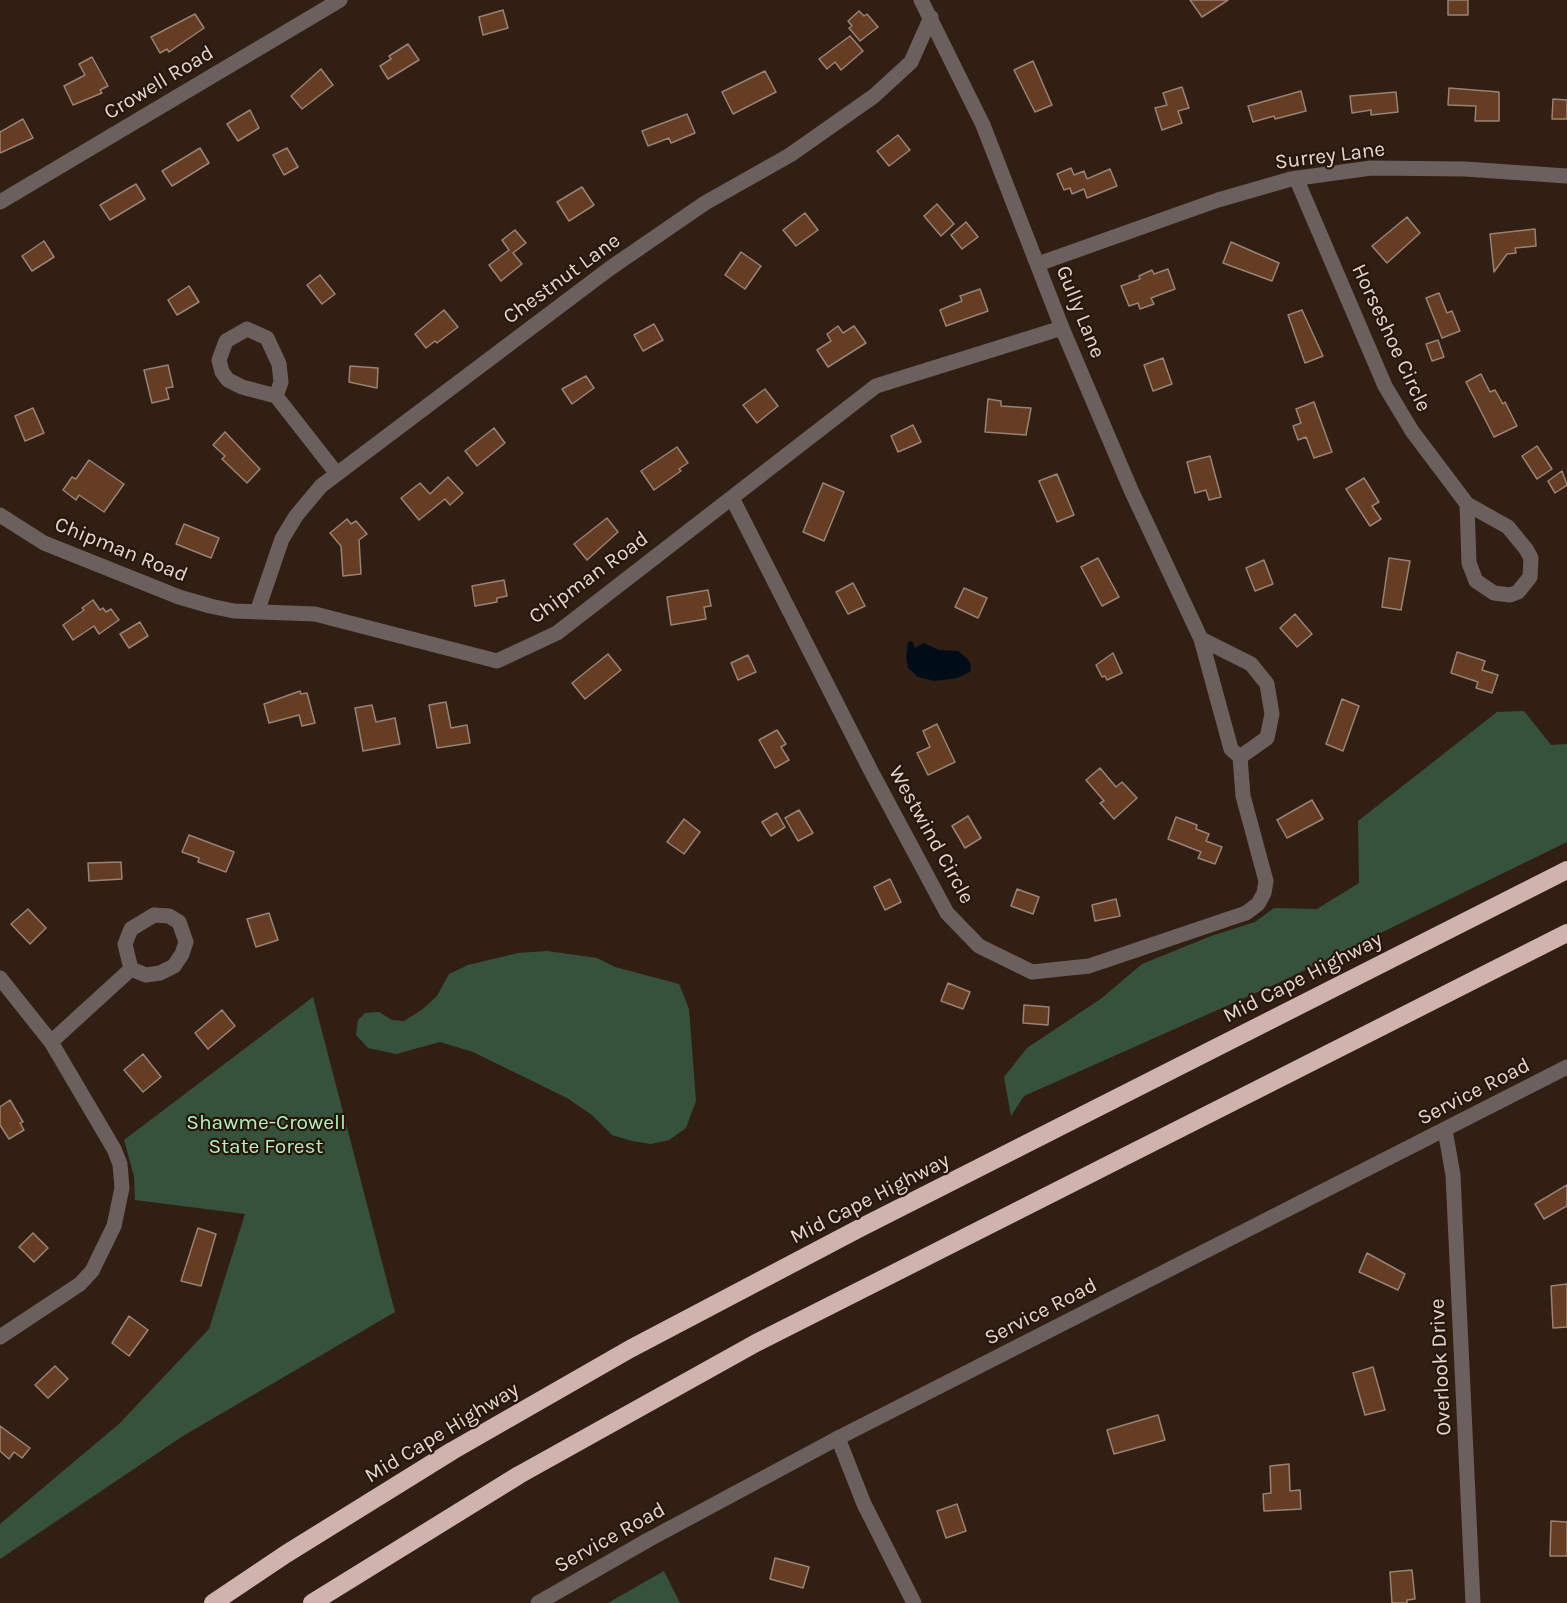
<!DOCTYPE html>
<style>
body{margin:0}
canvas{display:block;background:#311f14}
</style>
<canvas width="1567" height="1603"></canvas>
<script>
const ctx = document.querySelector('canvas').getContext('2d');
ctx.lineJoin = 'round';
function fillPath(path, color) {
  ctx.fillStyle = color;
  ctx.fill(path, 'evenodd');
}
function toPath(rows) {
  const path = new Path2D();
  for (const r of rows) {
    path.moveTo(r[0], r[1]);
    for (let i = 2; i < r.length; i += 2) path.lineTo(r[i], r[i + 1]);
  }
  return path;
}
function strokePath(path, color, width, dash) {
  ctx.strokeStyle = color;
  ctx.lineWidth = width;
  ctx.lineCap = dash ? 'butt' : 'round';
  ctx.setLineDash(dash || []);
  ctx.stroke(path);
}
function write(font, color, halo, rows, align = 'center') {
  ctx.font = font + ' Karla,sans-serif';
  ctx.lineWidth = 4.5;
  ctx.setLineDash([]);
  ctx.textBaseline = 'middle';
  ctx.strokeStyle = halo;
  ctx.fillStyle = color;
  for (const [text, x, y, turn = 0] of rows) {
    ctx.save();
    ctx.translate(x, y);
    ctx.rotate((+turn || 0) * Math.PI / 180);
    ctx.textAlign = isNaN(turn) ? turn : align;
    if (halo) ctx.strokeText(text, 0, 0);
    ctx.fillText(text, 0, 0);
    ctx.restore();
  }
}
fillPath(toPath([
 [1524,711,1551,745,1567,744,1567,842,1278,983,1024,1096,1011,1116,1004,1077,1027,1048,1102,998,1142,964,1211,936,1255,922,1274,908,1317,909,1359,883,1358,821,1497,712],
 [547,951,597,958,615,967,679,984,689,1009,696,1101,686,1128,669,1140,651,1144,632,1141,612,1135,592,1115,567,1098,473,1052,440,1042,396,1054,368,1048,356,1035,358,1020,365,1013,379,1012,392,1020,404,1021,423,1009,437,996,449,974,468,965,518,953],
 [313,997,395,1312,183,1436,0,1559,0,1524,119,1424,209,1329,245,1214,135,1200,134,1176,124,1140],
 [664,1571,680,1603,608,1603]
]), '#36523d');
fillPath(toPath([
 [912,641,915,648,924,643,939,650,958,651,968,659,971,666,970,672,957,678,935,681,918,677,908,668,906,657,908,642]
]), '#000d19');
const building = toPath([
 [1190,0,1228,0,1202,17,1190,0],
 [1448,0,1468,0,1468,15,1448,15,1448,0],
 [503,10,508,28,483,35,479,17,503,10],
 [859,11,864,16,867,14,878,27,860,41,849,28,852,26,848,21,859,11],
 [195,14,204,28,169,52,167,49,160,53,151,37,195,14],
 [850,36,863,51,841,70,835,62,827,69,819,59,850,36],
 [408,44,419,60,388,79,380,66,391,59,389,56,408,44],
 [92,57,108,86,100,90,102,93,73,105,64,86,85,75,79,64,92,57],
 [1033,61,1052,105,1035,112,1014,70,1033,61],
 [321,69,333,85,302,109,291,96,321,69],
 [765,71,776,92,733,114,722,92,765,71],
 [1182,87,1189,108,1178,111,1182,123,1162,130,1155,108,1167,105,1163,93,1182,87],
 [1449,88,1499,92,1499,121,1475,121,1476,106,1448,105,1449,88],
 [1301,91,1306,111,1275,119,1274,116,1253,122,1248,106,1301,91],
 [1396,92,1398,112,1371,115,1371,110,1352,113,1350,96,1396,92],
 [1553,99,1567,100,1567,119,1552,119,1553,99],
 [250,110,259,128,238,141,227,124,250,110],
 [687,114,695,133,671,143,669,138,648,146,642,131,687,114],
 [23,119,33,138,0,153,0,132,23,119],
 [898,135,910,150,889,166,877,151,898,135],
 [200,148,209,163,172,186,162,171,200,148],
 [287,148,298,167,284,175,273,155,287,148],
 [1071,168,1074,175,1084,171,1087,179,1110,169,1117,186,1087,198,1084,189,1072,194,1070,188,1064,190,1057,174,1071,168],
 [136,184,145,199,110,220,100,205,136,184],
 [582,187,594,205,569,221,557,202,582,187],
 [937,204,954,224,941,236,924,216,937,204],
 [805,213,818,230,796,246,783,230,805,213],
 [1407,217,1420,233,1387,263,1372,246,1407,217],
 [966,222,978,237,962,249,951,235,966,222],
 [1535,229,1536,246,1515,248,1516,253,1507,254,1494,272,1490,234,1535,229],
 [515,230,526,243,513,253,522,264,501,281,489,265,509,250,502,240,515,230],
 [44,241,54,257,32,271,22,256,44,241],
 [1231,242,1279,263,1272,281,1223,263,1231,242],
 [741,252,761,266,745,289,725,275,741,252],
 [1168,269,1175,289,1151,298,1154,304,1140,309,1138,303,1129,306,1121,286,1140,279,1139,276,1152,270,1154,274,1168,269],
 [320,275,335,294,322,304,307,285,320,275],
 [189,286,199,302,177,315,168,300,189,286],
 [980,289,988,311,946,326,940,310,962,301,960,296,980,289],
 [1439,293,1447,313,1452,311,1460,331,1442,338,1426,298,1439,293],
 [444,310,458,327,437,343,435,341,426,348,415,334,444,310],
 [1302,310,1323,356,1305,363,1288,315,1302,310],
 [654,324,663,340,643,351,634,335,654,324],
 [838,326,843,333,854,326,866,343,828,367,817,350,831,341,827,334,838,326],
 [1438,340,1444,357,1432,361,1426,344,1438,340],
 [1163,358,1172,384,1153,391,1144,365,1163,358],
 [168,365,173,387,166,388,169,399,152,403,144,370,168,365],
 [350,366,378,368,377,388,349,382,350,366],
 [1481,374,1490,392,1495,390,1503,404,1505,402,1517,426,1494,437,1466,382,1481,374],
 [586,376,594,388,572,404,562,389,586,376],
 [765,389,778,406,757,423,743,405,765,389],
 [988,399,1001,401,1001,406,1031,408,1026,435,985,432,988,399],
 [1314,402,1332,452,1314,458,1306,437,1298,440,1293,426,1301,423,1296,409,1314,402],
 [33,408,44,433,25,441,15,416,33,408],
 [913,425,921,442,898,452,891,436,913,425],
 [494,428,505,443,477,466,465,451,494,428],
 [225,432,260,469,247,483,222,459,225,456,213,445,225,432],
 [1537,446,1552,469,1537,479,1522,456,1537,446],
 [677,447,688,463,679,469,681,471,654,490,641,471,677,447],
 [1210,456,1221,497,1209,500,1206,490,1195,493,1187,462,1210,456],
 [89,460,124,484,104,512,79,495,76,500,63,490,72,477,76,479,89,460],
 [1562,471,1567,485,1555,493,1548,481,1562,471],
 [1057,474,1074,515,1057,522,1039,481,1057,474],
 [448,477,463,493,450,505,445,499,419,520,401,498,420,483,430,494,448,477],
 [1364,478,1379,502,1372,506,1381,519,1370,526,1346,489,1364,478],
 [823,483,844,492,824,541,803,532,823,483],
 [607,518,618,532,587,560,574,544,607,518],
 [347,519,351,524,356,521,367,534,359,540,361,574,343,576,341,546,330,533,347,519],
 [184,524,219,538,211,558,176,544,184,524],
 [1098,558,1119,597,1102,606,1081,567,1098,558],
 [1389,558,1410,561,1401,610,1382,607,1389,558],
 [1264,560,1273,584,1255,591,1246,568,1264,560],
 [504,580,507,596,497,598,497,602,475,606,472,586,504,580],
 [853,583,865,606,848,614,836,592,853,583],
 [964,588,987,598,978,618,955,607,964,588],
 [708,590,711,606,704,607,706,619,671,625,667,597,708,590],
 [93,600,100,610,103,608,106,612,111,609,119,620,99,634,94,626,73,640,63,625,84,610,82,608,93,600],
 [1295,614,1312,634,1297,647,1280,628,1295,614],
 [140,622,148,636,129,648,120,634,140,622],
 [1457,652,1485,661,1482,670,1498,675,1492,693,1476,688,1478,682,1451,673,1457,652],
 [1113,653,1122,673,1107,680,1105,676,1102,677,1096,665,1113,653],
 [608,654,621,670,585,699,572,683,608,654],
 [748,655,756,672,738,680,731,663,748,655],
 [300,691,301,694,307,693,315,723,302,726,299,715,269,723,264,704,300,691],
 [1342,699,1359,706,1343,751,1326,744,1342,699],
 [446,702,451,728,467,725,470,743,437,748,429,705,446,702],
 [372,705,376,722,395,718,400,744,363,751,355,708,372,705],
 [937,724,955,762,928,775,917,753,930,747,923,731,937,724],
 [777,730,786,744,781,747,789,760,775,768,759,740,777,730],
 [1100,768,1116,787,1122,782,1137,798,1114,819,1100,803,1104,801,1086,780,1100,768],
 [1312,800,1323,819,1287,838,1277,820,1312,800],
 [799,810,813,833,798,841,785,818,799,810],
 [777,813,785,827,771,836,762,822,777,813],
 [968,816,981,838,965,848,952,826,968,816],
 [1176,817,1197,825,1196,829,1209,834,1206,841,1222,847,1215,864,1198,858,1201,852,1168,839,1176,817],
 [684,819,700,832,684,854,667,842,684,819],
 [189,835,234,852,226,872,198,862,199,858,182,852,189,835],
 [121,862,122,879,89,881,88,863,121,862],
 [890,879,901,902,885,910,874,887,890,879],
 [1017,889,1039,897,1033,914,1011,906,1017,889],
 [1116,899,1120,916,1095,921,1092,905,1116,899],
 [28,909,46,928,30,944,11,924,28,909],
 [269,913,278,940,256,947,247,919,269,913],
 [948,983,970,992,963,1009,941,1001,948,983],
 [1024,1005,1049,1007,1048,1025,1023,1023,1024,1005],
 [222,1010,235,1026,208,1049,195,1033,222,1010],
 [143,1054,161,1077,143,1092,124,1070,143,1054],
 [10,1100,23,1122,20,1123,24,1130,9,1139,0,1125,0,1107,10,1100],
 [1567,1185,1567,1206,1544,1219,1535,1204,1567,1185],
 [198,1228,216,1234,201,1286,181,1281,198,1228],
 [33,1233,48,1248,34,1262,19,1247,33,1233],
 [1367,1253,1405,1274,1398,1290,1359,1272,1367,1253],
 [1567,1284,1567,1327,1553,1328,1551,1286,1567,1284],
 [129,1316,148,1330,129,1356,112,1343,129,1316],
 [55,1366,68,1379,48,1398,35,1385,55,1366],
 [1373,1367,1385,1410,1365,1415,1353,1373,1373,1367],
 [1158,1415,1165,1440,1114,1454,1107,1430,1158,1415],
 [0,1426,30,1448,22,1458,14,1452,9,1459,0,1451,0,1426],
 [1289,1464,1290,1491,1300,1490,1301,1509,1264,1511,1263,1494,1271,1493,1270,1466,1289,1464],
 [957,1504,966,1531,946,1538,937,1511,957,1504],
 [1551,1521,1567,1522,1567,1556,1550,1556,1551,1521],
 [775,1558,809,1567,803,1588,770,1579,775,1558],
 [1412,1570,1415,1599,1407,1600,1407,1603,1392,1603,1390,1572,1412,1570]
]);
fillPath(building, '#643d23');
strokePath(building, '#998275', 1.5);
strokePath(toPath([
 [921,0,983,125,1062,328,1131,490,1201,639,1251,664,1267,684,1272,714,1267,738,1240,757,1231,749,1201,639],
 [1296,178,1385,386,1412,431,1467,504],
 [0,202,340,0],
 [1038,264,1218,200,1291,179,1371,168,1465,169,1567,176],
 [276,396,281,382,279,364,267,338,247,329,226,341,219,360,222,372,228,380,242,387,276,396,337,474],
 [732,498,872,773,947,913,979,946,1032,972,1089,966,1246,913,1258,904,1264,893,1266,881,1243,796,1240,757],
 [1467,504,1508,527,1526,549,1531,558,1530,577,1518,592,1510,595,1494,593,1476,581,1469,563,1467,504],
 [0,515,44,543,179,597,210,606,234,611,315,614,497,661,557,633,876,386,1062,328],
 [257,612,282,539,296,516,321,486,609,269,705,203,790,155,874,96,911,62,931,17],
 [154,915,169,916,179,922,186,942,182,954,174,966,160,973,146,975,131,969,125,944,131,929,154,915],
 [0,978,51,1042,114,1149,120,1164,122,1188,114,1226,92,1271,80,1284,0,1337],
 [51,1042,131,969],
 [1445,1130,1453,1175,1473,1603],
 [838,1438,864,1504,914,1603]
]), '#6b605e', 15);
strokePath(toPath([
 [538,1603,648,1540,838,1438,1567,1067]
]), '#6b605e', 15);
strokePath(toPath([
 [213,1603,286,1554,452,1451,630,1349,860,1228,1567,870],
 [312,1603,519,1475,756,1343,1567,933]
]), '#d0b3af', 18);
write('21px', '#e2d6ce', '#27160b', [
 ["Crowell Road",159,83,-31],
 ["Surrey Lane",1330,156,-7],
 ["Chestnut Lane",562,279,-36],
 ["Gully Lane",1080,312,68],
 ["Horseshoe Circle",1391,338,65],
 ["Chipman Road",121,550,22],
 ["Chipman Road",589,578,-36],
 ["Westwind Circle",931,835,61],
 ["Mid Cape Highway",1303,978,-27],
 ["Service Road",1474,1092,-27],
 ["Mid Cape Highway",870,1199,-27],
 ["Service Road",1041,1312,-27],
 ["Overlook Drive",1441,1367,-93],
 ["Mid Cape Highway",442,1433,-31],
 ["Service Road",610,1538,-29]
]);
write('21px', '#b0f4c1', '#27160b', [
 ["Shawme-Crowell",266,1123],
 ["State Forest",266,1147]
]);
</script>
